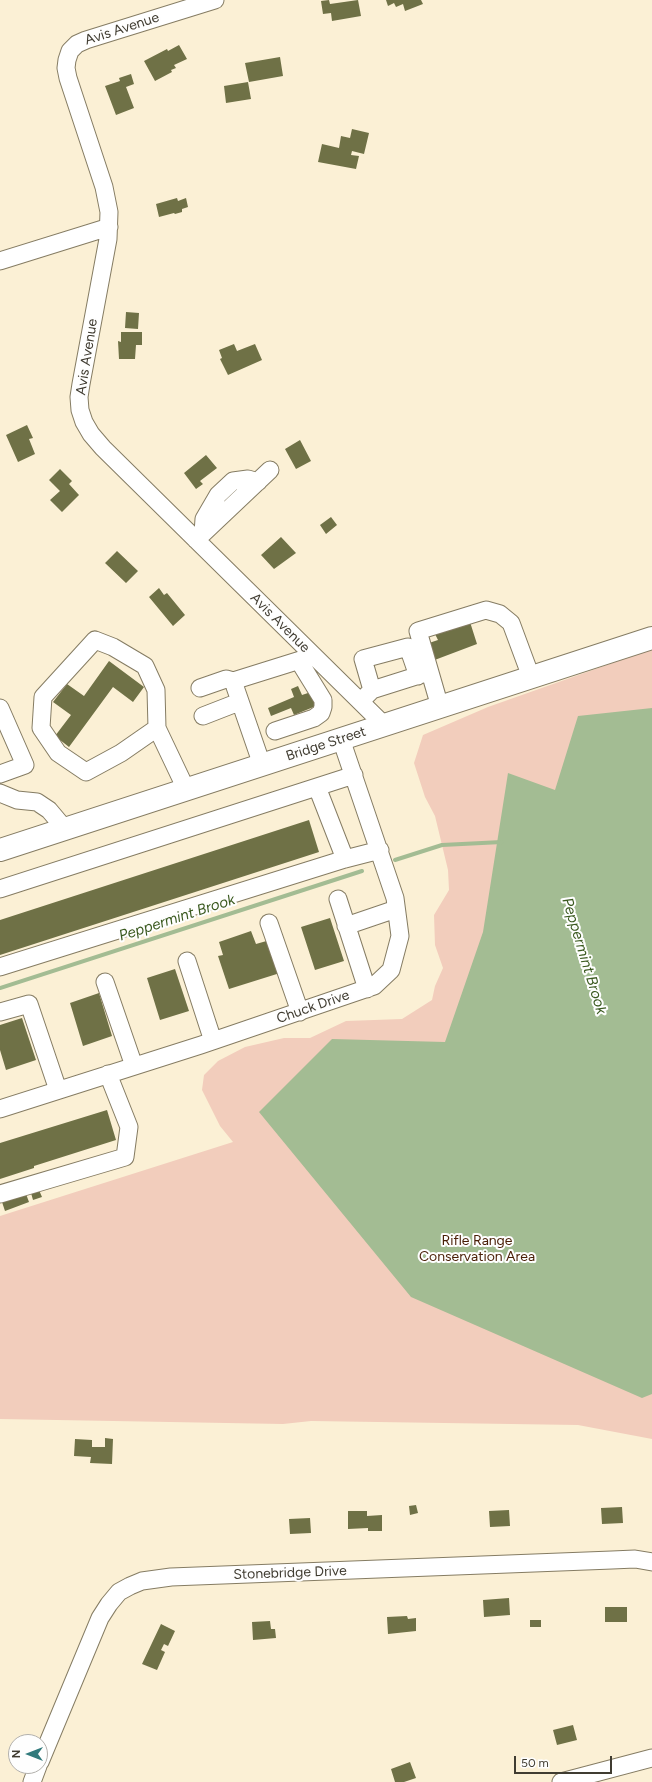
<!DOCTYPE html>
<style>
body{margin:0}
#map{position:relative;width:652px;height:1782px;overflow:hidden;background:#fbf0d5;font-family:Figtree,sans-serif}
canvas{display:block}
.north{position:absolute;left:8px;top:1734px;width:40px;height:40px;box-sizing:border-box;background:#fefefe;border:1px solid #b2b0ac;border-radius:50%;rotate:270deg;font-size:11px;font-weight:700;line-height:16px;text-align:center;color:#403c31}
.north::after{content:'';display:block;margin:auto;width:14px;height:18px;background:#317a7c;clip-path:polygon(50% 0,100% 100%,50% 72%,0 100%)}
.scale{position:absolute;left:514px;top:1756px;width:98px;height:18px;box-sizing:border-box;border:2px solid #403c31;border-top:0;padding-left:5px;font-size:12px;line-height:14px;white-space:nowrap;color:#403c31;-webkit-text-stroke:3px #fefefe;paint-order:stroke}
</style>
<div id="map">
<canvas width="652" height="1782"></canvas>
<div class="north">N</div>
<div class="scale">50 m</div>
</div>
<script>
const ctx = document.querySelector('canvas').getContext('2d');
ctx.lineJoin = 'round';
function fillPath(path, color) {
  ctx.fillStyle = color;
  ctx.fill(path, 'evenodd');
}
function toPath(rows) {
  const path = new Path2D();
  for (const r of rows) {
    path.moveTo(r[0], r[1]);
    for (let i = 2; i < r.length; i += 2) path.lineTo(r[i], r[i + 1]);
  }
  return path;
}
function strokePath(path, color, width, dash) {
  ctx.strokeStyle = color;
  ctx.lineWidth = width;
  ctx.lineCap = dash ? 'butt' : 'round';
  ctx.setLineDash(dash || []);
  ctx.stroke(path);
}
function write(font, color, halo, rows, align = 'center') {
  ctx.font = font + ' Figtree,sans-serif';
  ctx.lineWidth = 4;
  ctx.setLineDash([]);
  ctx.textBaseline = 'middle';
  ctx.strokeStyle = halo;
  ctx.fillStyle = color;
  for (const [text, x, y, turn = 0] of rows) {
    ctx.save();
    ctx.translate(x, y);
    ctx.rotate((+turn || 0) * Math.PI / 180);
    ctx.textAlign = isNaN(turn) ? turn : align;
    if (halo) ctx.strokeText(text, 0, 0);
    ctx.fillText(text, 0, 0);
    ctx.restore();
  }
}
fillPath(toPath([
 [652,649,652,1439,578,1425,311,1421,283,1424,0,1419,0,1216,233,1142,220,1126,202,1090,204,1075,218,1061,245,1047,284,1038,310,1038,346,1021,402,1019,432,1000,435,986,443,968,435,945,434,915,449,890,448,870,435,816,425,797,414,763,423,735,488,707]
]), '#f2cdbc');
fillPath(toPath([
 [652,708,652,1394,642,1398,411,1297,259,1112,332,1039,445,1042,483,932,508,773,555,790,578,716]
]), '#a3bc93');
strokePath(toPath([
 [395,860,442,845,502,842],
 [0,988,362,871]
]), '#a3bc93', 4);
fillPath(toPath([
 [329,0,330,4,358,0,361,16,332,21,331,13,323,14,321,1],
 [386,0,421,0,423,4,405,11,403,4,396,7,394,3,388,6],
 [179,45,187,59,174,65,176,68,171,70,172,72,155,81,144,61,167,49,168,51],
 [280,57,283,76,249,82,245,63],
 [131,74,134,84,126,87,134,108,116,115,105,86,120,81,119,78],
 [248,82,251,99,226,103,224,86],
 [352,129,369,133,364,154,352,151,351,155,359,156,356,169,318,162,322,144,339,148,341,136,350,138],
 [177,198,178,201,186,198,188,207,182,209,182,212,175,214,174,213,159,217,156,204],
 [126,312,139,313,138,329,125,328],
 [121,332,142,332,142,345,136,345,135,359,119,359,118,341,121,342],
 [234,344,237,351,255,344,262,360,228,375,220,359,222,358,219,350],
 [27,425,33,438,29,439,35,454,18,462,6,435],
 [300,440,311,461,296,469,285,449],
 [206,455,217,468,200,481,203,484,196,489,184,473],
 [60,469,72,481,69,484,79,495,62,512,50,500,60,491,49,480],
 [331,517,337,525,326,534,320,525],
 [281,537,296,553,274,569,261,555],
 [117,551,138,571,126,583,105,563],
 [159,588,164,595,167,593,185,615,173,626,149,597],
 [470,622,477,644,432,661,426,644,438,640,435,634],
 [109,661,144,687,133,702,113,687,69,747,55,736,71,715,53,702,67,684,84,696],
 [298,686,302,695,311,692,316,706,294,715,291,708,271,716,268,708,294,697,291,689],
 [309,820,319,852,0,955,0,920],
 [330,918,344,961,315,970,301,927],
 [251,931,256,944,270,940,280,973,229,989,218,956,223,955,219,942],
 [175,969,189,1011,160,1020,147,978],
 [99,993,112,1036,83,1046,70,1003],
 [22,1018,36,1060,6,1070,0,1050,0,1025],
 [107,1110,116,1140,34,1166,34,1168,0,1179,0,1143],
 [39,1190,42,1197,33,1200,31,1193],
 [26,1194,29,1202,5,1211,2,1202],
 [105,1438,113,1439,112,1464,90,1463,91,1457,74,1456,75,1439,92,1440,92,1447,105,1447],
 [416,1505,418,1513,410,1515,409,1506],
 [622,1507,623,1523,602,1524,601,1508],
 [509,1510,510,1526,490,1527,489,1511],
 [348,1511,367,1511,367,1516,382,1515,382,1531,368,1531,368,1528,348,1529],
 [310,1518,311,1533,290,1534,289,1519],
 [509,1598,510,1615,484,1617,483,1600],
 [605,1607,627,1607,627,1622,605,1622],
 [407,1616,408,1619,416,1618,416,1631,388,1634,387,1617],
 [530,1620,541,1620,541,1627,530,1627],
 [270,1621,271,1629,275,1629,276,1638,253,1640,252,1622],
 [161,1624,175,1631,168,1646,164,1644,161,1650,165,1652,157,1670,142,1664],
 [573,1725,577,1740,557,1745,553,1730],
 [410,1762,416,1778,404,1782,395,1782,391,1769]
]), '#6f7146');
const minor = toPath([
 [215,0,86,40,77,44,70,51,67,60,66,68,68,78,104,187,109,212,108,239,81,384,79,397,80,410,84,422,91,434,103,448,384,725],
 [0,261,109,227],
 [203,533,204,519,218,495,233,481,248,479,258,482],
 [196,540,270,470],
 [200,688,226,679,233,681],
 [372,690,363,659,408,647,418,676],
 [365,697,372,690,429,672],
 [440,707,418,631,486,610,500,614,511,623,531,677],
 [0,708,25,765,0,774],
 [203,716,239,702],
 [157,728,121,753,86,772,58,753,41,728,43,697,95,640,113,647,145,666,156,690,157,728,186,789],
 [275,731,314,718,321,713,323,707,323,700,299,661],
 [262,765,233,681,313,656],
 [317,787,345,859],
 [0,793,17,800,37,802,49,810,65,829],
 [0,889,354,775],
 [338,899,367,989],
 [269,923,300,1012],
 [346,926,396,909],
 [187,961,213,1041],
 [0,967,345,859,380,850],
 [105,982,134,1066],
 [0,1012,29,1004,58,1090],
 [0,1109,201,1045,374,986,391,970,400,936,395,898,341,739],
 [0,1194,125,1157,129,1127,108,1074],
 [40,1762,100,1618,109,1604,119,1592,130,1586,142,1581,171,1577,612,1560,635,1559,652,1562],
 [32,1782,38,1766],
 [561,1782,652,1758]
]);
const major = toPath([
 [0,850,652,638]
]);
strokePath(minor, '#857c63', 19);
strokePath(major, '#857c63', 24);
strokePath(minor, '#fff', 17);
strokePath(major, '#fff', 22);
write('14px', '#403c31', '#fefefe', [
 ["Avis Avenue",122,29,-18],
 ["Avis Avenue",87,357,-81],
 ["Avis Avenue",280,623,45],
 ["Bridge Street",326,744,-18],
 ["Chuck Drive",313,1007,-19],
 ["Stonebridge Drive",290,1573,-2]
]);
write('14px', '#481d05', '#fefefe', [
 ["Rifle Range",477,1241],
 ["Conservation Area",477,1257]
]);
write('italic 15px', '#3a591f', '#fefefe', [
 ["Peppermint Brook",177,918,-18],
 ["Peppermint Brook",584,956,73]
]);
</script>
